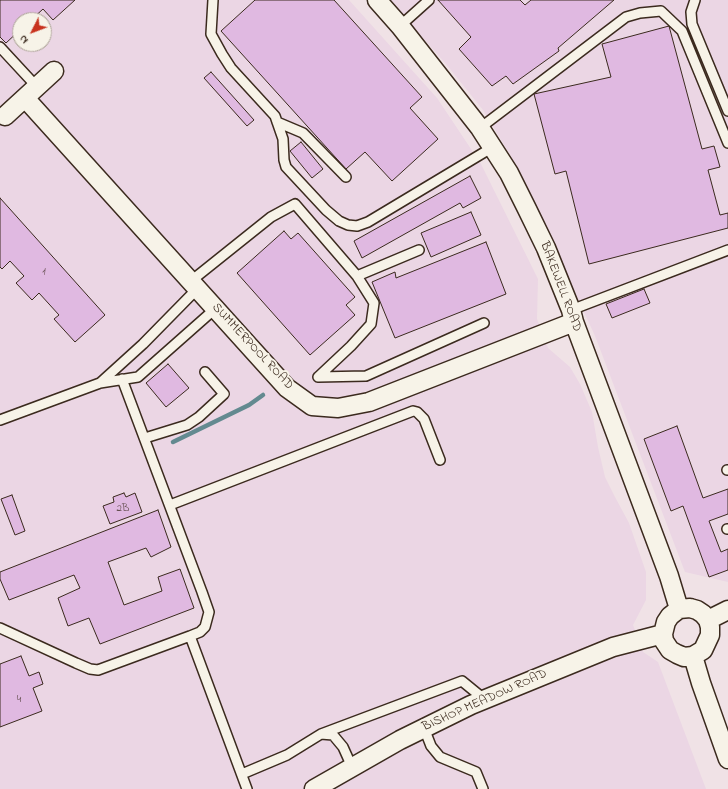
<!DOCTYPE html>
<style>
body{margin:0}
#map{position:relative;width:728px;height:789px;overflow:hidden;background:#f0e2e6;font-family:"Indie Flower",sans-serif}
canvas{display:block}
.north{position:absolute;left:12px;top:12px;width:40px;height:40px;box-sizing:border-box;background:#f7f3e8;border:1px solid #aca397;border-radius:50%;rotate:228deg;font-size:11px;font-weight:700;line-height:16px;text-align:center;color:#3b2a1e}
.north::after{content:'';display:block;margin:auto;width:14px;height:18px;background:#c8321e;clip-path:polygon(50% 0,100% 100%,50% 72%,0 100%)}
</style>
<div id="map">
<canvas width="728" height="789"></canvas>
<div class="north">N</div>
</div>
<script>
const ctx = document.querySelector('canvas').getContext('2d');
ctx.lineJoin = 'round';
function fillPath(path, color) {
  ctx.fillStyle = color;
  ctx.fill(path, 'evenodd');
}
function toPath(rows) {
  const path = new Path2D();
  for (const r of rows) {
    path.moveTo(r[0], r[1]);
    for (let i = 2; i < r.length; i += 2) path.lineTo(r[i], r[i + 1]);
  }
  return path;
}
function strokePath(path, color, width, dash) {
  ctx.strokeStyle = color;
  ctx.lineWidth = width;
  ctx.lineCap = dash ? 'butt' : 'round';
  ctx.setLineDash(dash || []);
  ctx.stroke(path);
}
function write(font, color, halo, rows, align = 'center') {
  ctx.font = font + ' "Indie Flower",sans-serif';
  ctx.lineWidth = 4;
  ctx.setLineDash([]);
  ctx.textBaseline = 'middle';
  ctx.strokeStyle = halo;
  ctx.fillStyle = color;
  for (const [text, x, y, turn = 0] of rows) {
    ctx.save();
    ctx.translate(x, y);
    ctx.rotate((+turn || 0) * Math.PI / 180);
    ctx.textAlign = isNaN(turn) ? turn : align;
    if (halo) ctx.strokeText(text, 0, 0);
    ctx.fillText(text, 0, 0);
    ctx.restore();
  }
}
fillPath(toPath([
 [0,0,349,0,437,98,481,164,538,279,537,319,548,348,570,367,580,384,592,412,598,447,605,477,615,497,629,523,646,572,646,600,633,625,643,652,658,662,706,789,0,789],
 [20,20,44,20,44,44,20,44],
 [389,0,728,0,728,582,685,572,595,336,518,168,483,110,446,64]
]), '#ebd6e4');
strokePath(toPath([
 [173,442,249,405,263,395]
]), '#638a90', 4.5);
const building = toPath([
 [0,0,75,0,53,20,43,9,31,20,20,20,20,30,6,43,0,37,0,0],
 [255,0,334,0,422,97,410,108,438,139,392,181,365,152,346,169,221,31,255,0],
 [438,0,520,0,525,5,531,0,614,0,558,48,559,51,513,84,506,76,492,86,459,49,471,37,438,0],
 [669,26,702,149,714,146,720,167,708,170,720,215,728,213,728,228,589,264,566,171,555,174,534,94,611,77,602,44,669,26],
 [211,72,254,120,247,126,204,78,211,72],
 [301,142,323,169,312,178,290,151,301,142],
 [470,176,481,198,463,208,460,203,362,258,354,241,470,176],
 [0,198,105,315,75,342,54,319,59,315,39,293,32,300,16,283,24,276,10,261,2,269,0,267,0,198],
 [471,212,481,235,431,257,421,233,471,212],
 [284,231,291,239,298,233,355,297,346,305,355,315,310,355,237,273,284,231],
 [486,242,506,294,395,338,372,282,395,272,396,278,486,242],
 [644,289,650,303,612,318,606,304,644,289],
 [168,364,189,388,166,407,146,383,168,364],
 [677,426,703,498,728,489,728,514,709,521,721,552,728,549,728,570,709,577,683,506,671,511,644,439,677,426],
 [124,493,126,497,135,493,142,512,110,524,103,506,114,502,113,497,124,493],
 [12,495,25,531,15,535,1,499,12,495],
 [158,510,171,547,151,557,146,548,108,562,124,605,162,591,158,577,180,569,194,608,100,644,89,618,68,626,58,598,80,588,74,575,9,600,0,579,0,572,158,510],
 [21,656,29,676,39,672,43,684,33,688,42,711,0,727,0,664,21,656]
]);
fillPath(building, '#e0b9e1');
strokePath(building, '#3b2a1e', 1);
const lane = toPath([
 [213,0,211,34,222,54,231,68,275,116,283,139,284,160,286,167,326,210,339,221,348,225,357,226,368,222,493,147],
 [695,0,691,12,692,24,728,111],
 [400,26,429,0],
 [0,47,37,87],
 [277,122,303,133,346,177],
 [480,128,626,17,640,13,661,11,682,31,728,143],
 [357,276,419,250],
 [191,281,271,217,295,204,357,276,374,303,371,324,351,346,318,377],
 [571,310,728,250],
 [318,377,366,376,484,323],
 [100,383,143,344,198,288],
 [0,420,100,383,138,377,216,308],
 [145,438,187,425,199,417,224,394,205,372],
 [727,470,728,470],
 [170,505,413,411,417,412,424,419,440,460],
 [727,529,728,529],
 [0,628,76,663,90,669,98,670,190,636,200,632,205,627,209,612,202,592,122,379],
 [190,636,247,789],
 [424,728,431,746,440,757,476,772,483,789],
 [321,734,462,681,484,699],
 [242,774,287,755,321,734,333,735,343,747,352,767]
]);
const street = toPath([
 [377,0,400,26,480,128,509,173,527,209,546,248,571,310,574,322,669,576,679,609],
 [25,98,287,388,312,406,338,408,369,402,574,322],
 [5,116,54,71],
 [690,608,697,610,703,614,708,620,710,627,710,635,703,650,693,656,684,657,677,654,670,650,664,641,663,634,666,622,670,616,679,609,690,608],
 [708,620,728,610],
 [693,656,701,683,728,759],
 [314,789,400,740,471,705,613,647,663,634]
]);
strokePath(lane, '#3b2a1e', 12);
strokePath(street, '#3b2a1e', 21);
strokePath(lane, '#f7f3e8', 9);
strokePath(street, '#f7f3e8', 18);
write('11px', '#644e4f', null, [
 ["1",44,273],
 ["2B",123,509],
 ["4",19,700]
]);
write('13px', '#3b2a1e', '#f7f3e8', [
 ["BAKEWELL ROAD",560,287,69],
 ["SUMMERPOOL ROAD",252,347,47],
 ["BISHOP MEADOW ROAD",485,701,-24]
]);
</script>
